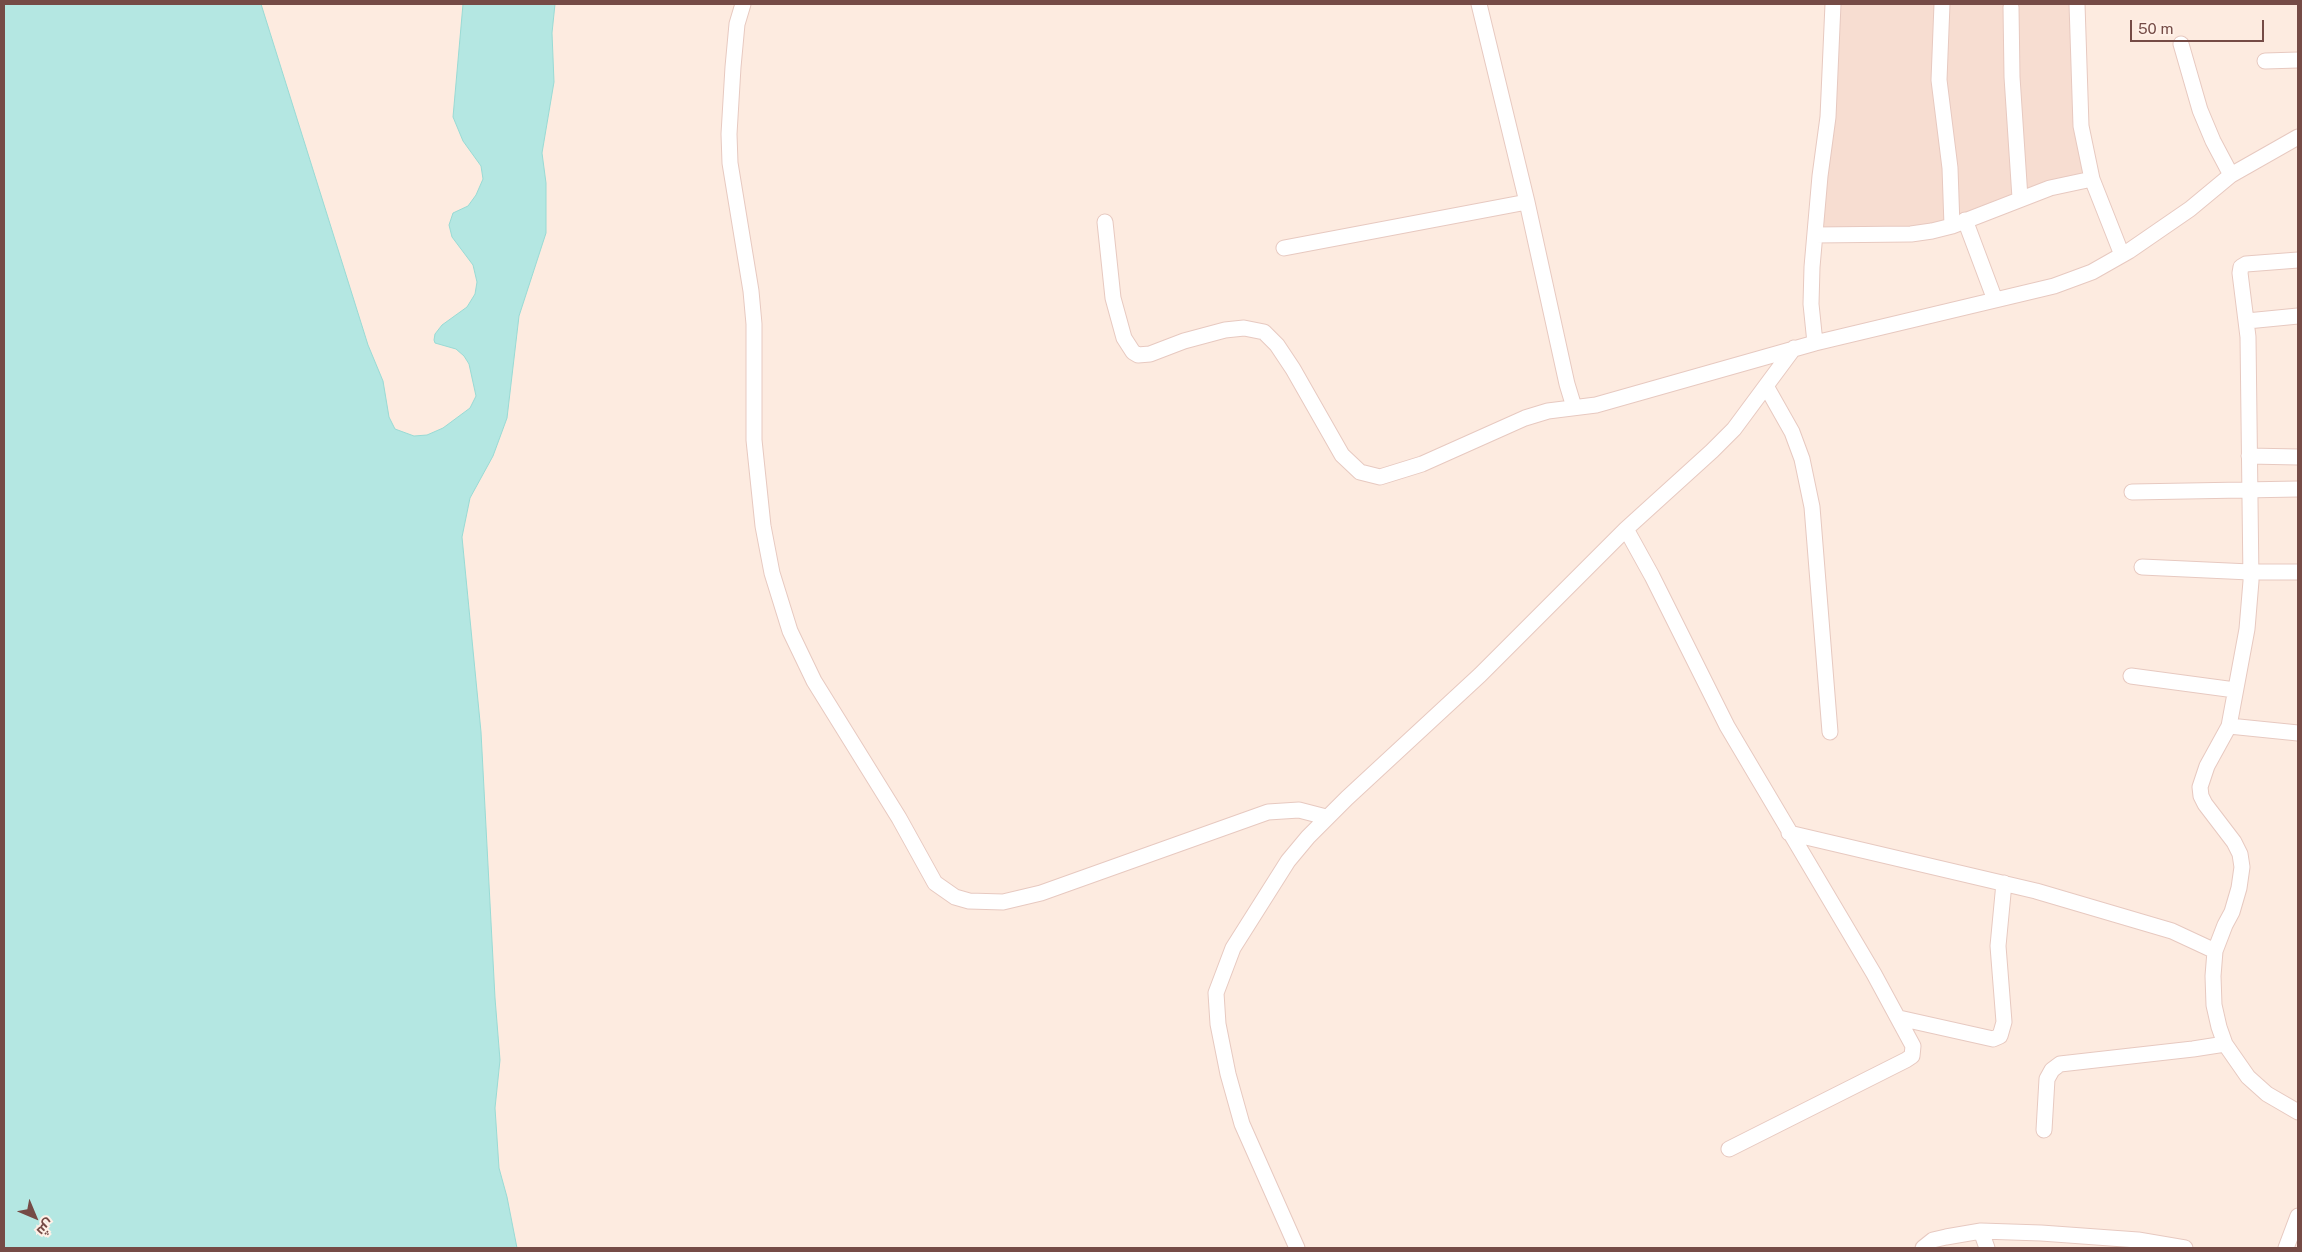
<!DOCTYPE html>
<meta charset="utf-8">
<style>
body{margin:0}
#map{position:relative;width:2302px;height:1252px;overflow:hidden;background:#fdebe0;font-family:"Public Sans",Cairo,sans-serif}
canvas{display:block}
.frame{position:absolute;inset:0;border:5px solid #754b46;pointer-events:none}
.north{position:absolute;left:10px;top:1192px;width:50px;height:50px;-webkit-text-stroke:4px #fff0e7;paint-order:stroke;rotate:135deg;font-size:14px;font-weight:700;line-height:20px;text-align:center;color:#754b46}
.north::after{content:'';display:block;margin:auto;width:18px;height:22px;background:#754b46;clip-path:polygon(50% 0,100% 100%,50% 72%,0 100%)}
.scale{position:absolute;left:2130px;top:20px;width:134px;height:22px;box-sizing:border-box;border:2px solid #754b46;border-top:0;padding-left:6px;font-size:15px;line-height:18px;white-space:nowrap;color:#754b46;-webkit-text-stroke:4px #fff0e7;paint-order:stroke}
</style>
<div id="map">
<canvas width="2302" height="1252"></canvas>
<div class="frame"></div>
<div class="north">ش</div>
<div class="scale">50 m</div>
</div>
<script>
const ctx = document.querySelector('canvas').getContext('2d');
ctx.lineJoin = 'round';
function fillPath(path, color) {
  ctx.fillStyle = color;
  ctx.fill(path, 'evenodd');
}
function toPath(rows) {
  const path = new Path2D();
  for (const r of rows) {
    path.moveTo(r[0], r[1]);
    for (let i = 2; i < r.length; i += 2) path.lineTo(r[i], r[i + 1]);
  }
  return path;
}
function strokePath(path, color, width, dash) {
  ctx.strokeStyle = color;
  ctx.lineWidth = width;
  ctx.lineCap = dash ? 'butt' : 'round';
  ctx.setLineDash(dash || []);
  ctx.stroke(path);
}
fillPath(toPath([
 [1836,4,2076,4,2089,176,1914,231,1817,232]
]), '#f7ddd1');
const water = toPath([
 [4,4,261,4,368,345,383,381,389,417,395,429,414,436,427,435,443,428,470,408,476,396,469,364,464,356,456,349,435,343,434,340,435,334,442,325,467,307,475,294,477,282,473,265,452,237,449,225,453,213,468,206,476,195,483,179,481,166,463,141,453,117,463,4,555,4,552,33,554,82,542,153,546,183,546,233,519,316,507,418,493,456,470,498,462,537,481,732,495,998,500,1060,495,1108,499,1168,507,1197,517,1248,4,1248,4,4]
]);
fillPath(water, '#b4e7e2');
strokePath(water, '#99dad4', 1);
const minor = toPath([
 [743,4,737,24,733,67,729,134,730,163,751,291,754,324,754,440,763,526,772,573,790,631,814,681,899,818,935,883,955,897,969,901,1003,902,1041,893,1268,812,1299,810,1326,817],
 [1479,4,1527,202,1567,384,1574,407],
 [1942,4,1939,80,1950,168,1952,226],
 [2077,4,2081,126,2092,179,2122,255],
 [2011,7,2012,77,2020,198],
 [2181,44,2200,110,2213,141,2231,175],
 [2265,61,2298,60],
 [1965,220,1995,300],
 [1105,222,1113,298,1124,338,1133,352,1138,355,1150,354,1184,341,1225,330,1244,328,1264,332,1277,345,1293,369,1342,455,1360,472,1380,477,1422,464,1525,418,1548,411,1596,405,1815,343,2054,286,2092,272,2129,251,2190,209,2231,175,2298,137],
 [1815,235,1911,234,1932,231,1952,226,2050,188,2092,179],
 [1284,248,1527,202],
 [2298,260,2246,264,2241,267,2240,273,2248,337,2251,581,2247,629,2229,726,2298,733],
 [2247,321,2298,316],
 [1815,343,1811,304,1812,267,1820,176,1828,117,1833,4],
 [1766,386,1792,432,1802,459,1812,507,1830,732],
 [2249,456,2298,457],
 [2132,492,2298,489],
 [1626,529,1652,576,1727,726,1874,974,1913,1046,1912,1056,1906,1060,1729,1149],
 [2142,567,2250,572,2298,572],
 [2131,676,2235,690],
 [1789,833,2036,891,2172,931,2215,951,2213,976,2214,1005,2219,1027,2225,1044,2248,1077,2267,1094,2298,1112],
 [2215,951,2225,925,2232,912,2239,888,2242,867,2240,854,2234,842,2205,804,2201,796,2200,787,2207,766,2229,726],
 [1899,1018,1993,1039,2000,1036,2004,1022,1998,946,2004,883],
 [2044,1130,2047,1079,2052,1070,2060,1064,2193,1049,2225,1044],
 [1981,1231,1987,1248],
 [1297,1248,1242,1124,1228,1074,1218,1024,1216,993,1233,948,1288,861,1308,837,1347,798,1480,675,1626,529,1712,451,1734,429,1794,348],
 [1923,1248,1933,1240,1946,1237,1981,1231,2041,1233,2138,1240,2185,1248],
 [2286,1248,2298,1216]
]);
strokePath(minor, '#e7c9c0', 17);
strokePath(minor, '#fff', 15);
</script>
